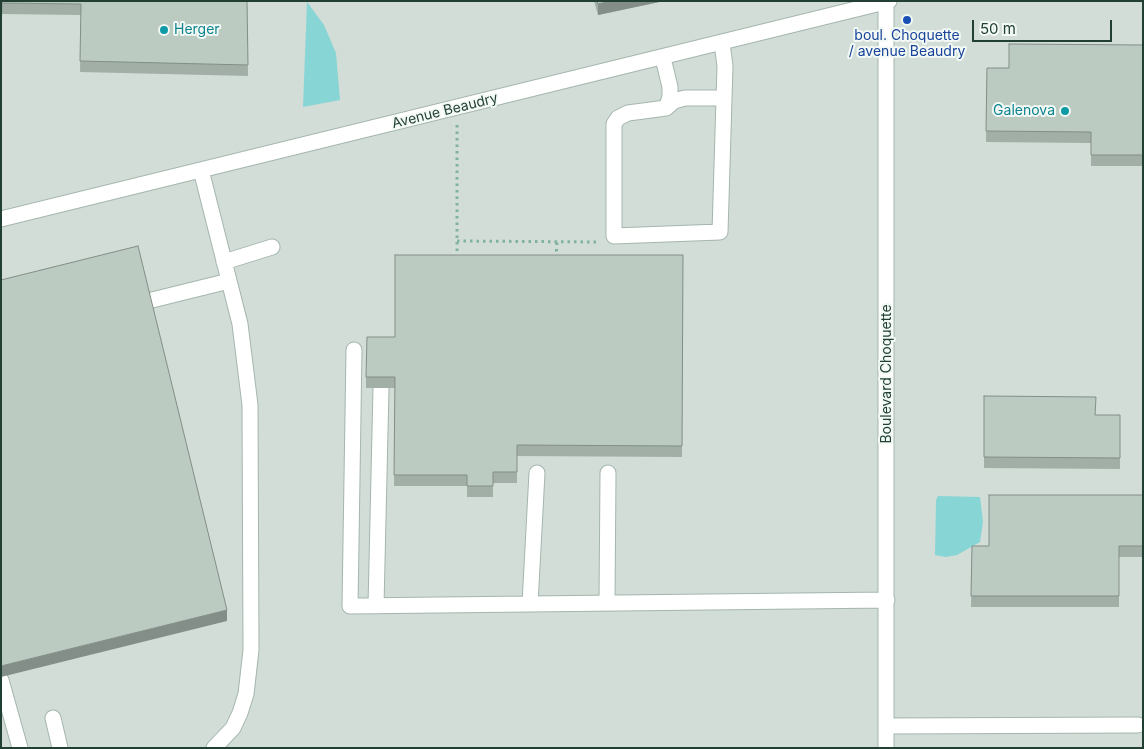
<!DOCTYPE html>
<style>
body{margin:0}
#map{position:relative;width:1144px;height:749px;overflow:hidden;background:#e2ede7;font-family:Inter,sans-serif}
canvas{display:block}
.frame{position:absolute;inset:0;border:2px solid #214033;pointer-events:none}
.scale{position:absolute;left:972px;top:20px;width:140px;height:22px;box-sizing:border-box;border:2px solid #214033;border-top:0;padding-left:6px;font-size:15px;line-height:18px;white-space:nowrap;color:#214033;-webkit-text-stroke:4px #f3f9f5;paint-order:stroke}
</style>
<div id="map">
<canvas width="1144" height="749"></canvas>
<div class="frame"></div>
<div class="scale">50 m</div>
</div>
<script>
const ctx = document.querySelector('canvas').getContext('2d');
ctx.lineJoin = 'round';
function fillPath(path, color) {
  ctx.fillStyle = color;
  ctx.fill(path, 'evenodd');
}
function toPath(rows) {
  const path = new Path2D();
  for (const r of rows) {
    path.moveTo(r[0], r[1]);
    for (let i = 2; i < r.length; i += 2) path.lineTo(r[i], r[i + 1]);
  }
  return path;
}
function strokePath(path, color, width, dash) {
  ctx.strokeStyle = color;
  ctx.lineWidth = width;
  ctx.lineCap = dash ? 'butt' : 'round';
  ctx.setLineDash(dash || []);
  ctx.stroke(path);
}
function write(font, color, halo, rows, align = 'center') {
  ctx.font = font + ' Inter,sans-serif';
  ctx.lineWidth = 4;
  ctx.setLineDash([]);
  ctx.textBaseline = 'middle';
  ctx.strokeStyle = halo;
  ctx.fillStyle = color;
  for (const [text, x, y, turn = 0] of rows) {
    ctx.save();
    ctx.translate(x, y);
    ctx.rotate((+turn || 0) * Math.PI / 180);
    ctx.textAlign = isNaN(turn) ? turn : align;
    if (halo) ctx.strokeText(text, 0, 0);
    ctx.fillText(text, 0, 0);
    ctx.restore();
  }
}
fillPath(toPath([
 [1,1,1143,1,1143,748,1,748]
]), '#d1ddd6');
fillPath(toPath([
 [307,2,324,25,336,53,340,100,303,107],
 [938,496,980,497,983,522,980,542,957,555,946,557,935,555,936,500]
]), '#88d5d5');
const minor = toPath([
 [722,43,725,66,720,232,614,236,614,124,618,118,628,113,666,108,674,101,685,98,724,98],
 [663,58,670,87,670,97,666,108],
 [201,170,240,324,250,405,251,650,246,694,240,713,233,728,214,748],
 [1,219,889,1],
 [224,262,272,247],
 [148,301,229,281],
 [354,350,350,606,887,600],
 [607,603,608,473],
 [530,604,537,473],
 [376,606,381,388],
 [1,680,20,748],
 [53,718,60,748],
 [887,726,1138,725],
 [886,748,886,1]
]);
strokePath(minor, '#a4b6ad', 17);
strokePath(toPath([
 [457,125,457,257],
 [457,241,599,242],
 [556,258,557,242]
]), '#81b39c', 3, [2.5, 4]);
strokePath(minor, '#fff', 15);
fillPath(toPath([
 [1,1,247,1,248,76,80,72,81,15,2,14],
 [594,1,664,1,598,15],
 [1143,45,1143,166,1091,166,1091,143,986,142,987,68,1009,68],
 [683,255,682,457,517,456,517,483,493,483,493,497,467,497,467,486,394,486,395,388,366,388,366,377,395,337],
 [984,396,1095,415,1120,415,1120,469,984,468],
 [1143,495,1143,557,1119,557,1119,607,971,607,972,546,989,546]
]), '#a1afa7');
fillPath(toPath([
 [611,1,664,1,598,15,598,4],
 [227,610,227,621,1,677,1,666]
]), '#838e88');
const building = toPath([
 [1,1,247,1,248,65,80,61,81,4,2,3,1,33,1,1],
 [597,1,611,1,598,4,597,1],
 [1009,44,1143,45,1143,155,1091,155,1091,132,986,131,987,68,1009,68,1009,44],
 [138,246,227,610,1,666,1,280,138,246],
 [395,255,683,255,682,446,517,445,517,472,493,472,493,486,467,486,467,475,394,475,395,377,366,377,367,337,395,337,395,255],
 [984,396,1096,397,1095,415,1120,415,1120,458,984,457,984,396],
 [989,495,1143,495,1143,546,1119,546,1119,596,971,596,972,546,989,546,989,495]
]);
fillPath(building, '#bbcbc2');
strokePath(building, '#838e88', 1);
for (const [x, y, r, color] of [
 [907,20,5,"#1a4fb4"],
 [164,30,5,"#0f9aa8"],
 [1065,111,5,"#0f9aa8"]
]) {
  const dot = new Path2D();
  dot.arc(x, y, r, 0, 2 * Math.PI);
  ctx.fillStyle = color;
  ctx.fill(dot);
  strokePath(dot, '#f3f9f5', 2);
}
write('14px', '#0d838f', '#f3f9f5', [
 ["Herger",174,30],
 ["Galenova",1055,111,"right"]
], 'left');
write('14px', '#164399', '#f3f9f5', [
 ["boul. Choquette",907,36],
 ["/ avenue Beaudry",907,52]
]);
write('14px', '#214033', '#f3f9f5', [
 ["Avenue Beaudry",445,111,-14],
 ["Boulevard Choquette",887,374,-90]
]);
</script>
